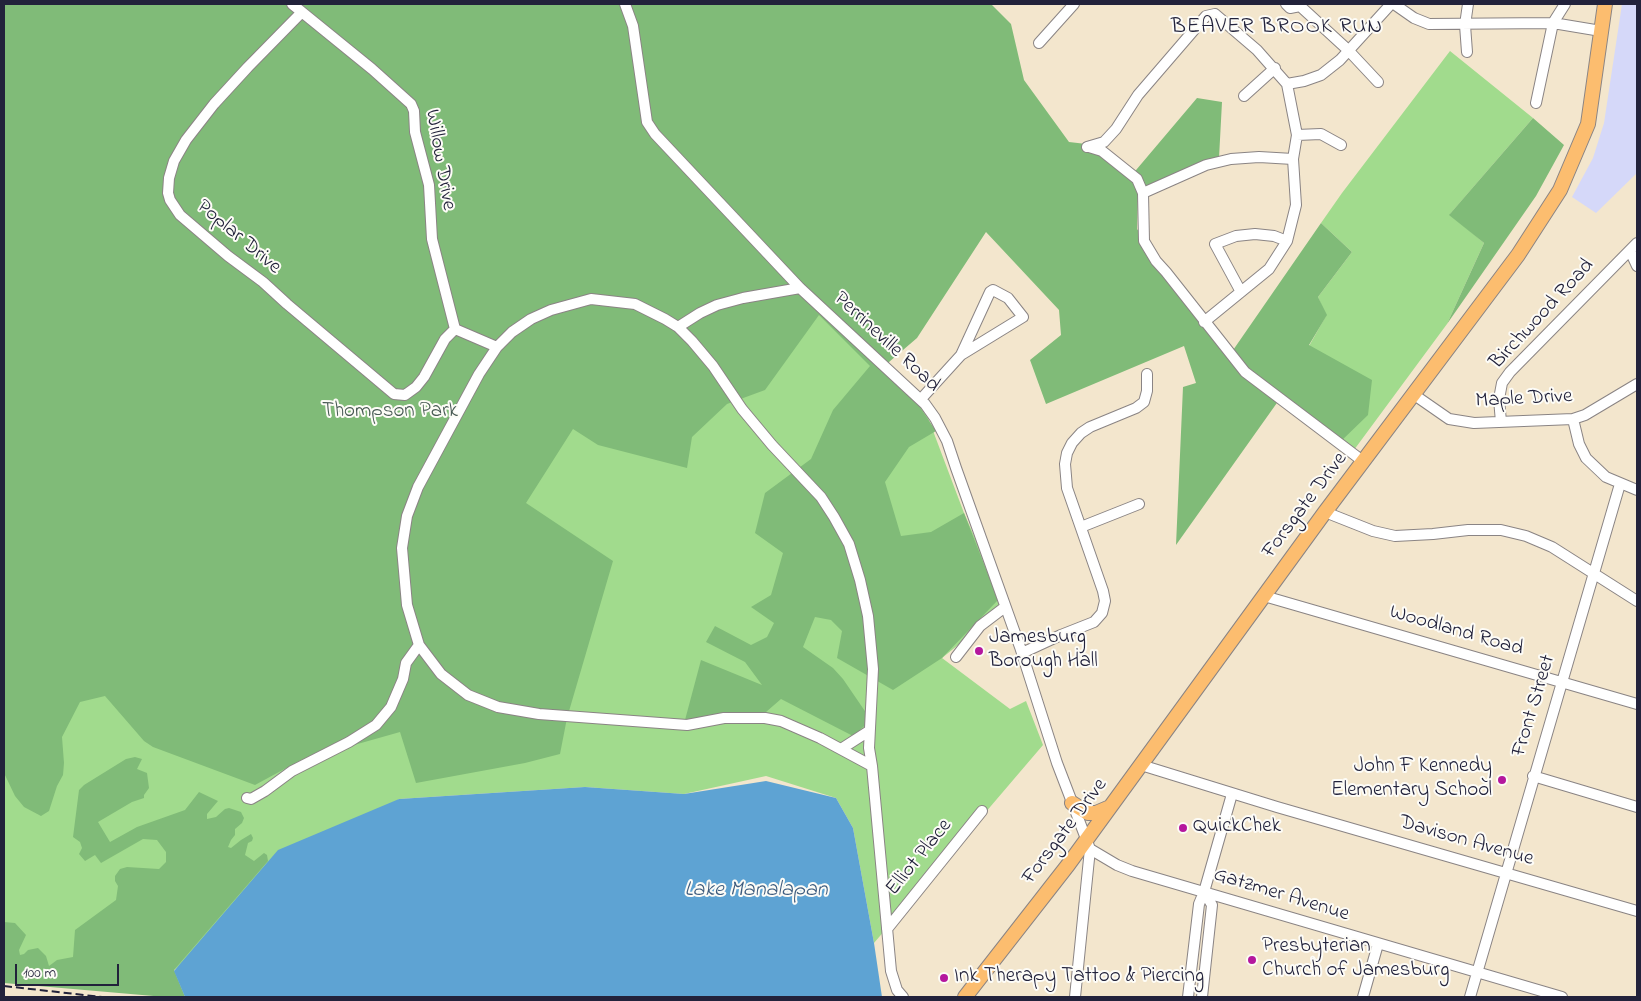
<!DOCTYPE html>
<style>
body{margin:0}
#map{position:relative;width:1641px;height:1001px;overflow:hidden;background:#f3e6cd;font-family:"Indie Flower",sans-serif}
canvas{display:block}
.frame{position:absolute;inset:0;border:5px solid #22223b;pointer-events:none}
.scale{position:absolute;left:15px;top:964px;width:104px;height:22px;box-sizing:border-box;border:2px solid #22223b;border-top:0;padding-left:6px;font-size:15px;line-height:18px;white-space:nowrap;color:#22223b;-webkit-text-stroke:4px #fdfcf7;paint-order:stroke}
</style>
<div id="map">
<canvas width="1641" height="1001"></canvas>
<div class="frame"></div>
<div class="scale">100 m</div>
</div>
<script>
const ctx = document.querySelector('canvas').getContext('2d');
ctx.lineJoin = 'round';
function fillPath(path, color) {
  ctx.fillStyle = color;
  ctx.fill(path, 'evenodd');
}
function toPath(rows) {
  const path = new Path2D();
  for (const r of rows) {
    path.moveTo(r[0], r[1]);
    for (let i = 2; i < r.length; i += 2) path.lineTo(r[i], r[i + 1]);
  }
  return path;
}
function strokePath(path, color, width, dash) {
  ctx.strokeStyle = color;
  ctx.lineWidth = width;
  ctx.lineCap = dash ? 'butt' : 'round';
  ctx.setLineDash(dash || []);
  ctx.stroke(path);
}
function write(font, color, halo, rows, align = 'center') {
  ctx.font = font + ' "Indie Flower",sans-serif';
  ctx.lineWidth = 4;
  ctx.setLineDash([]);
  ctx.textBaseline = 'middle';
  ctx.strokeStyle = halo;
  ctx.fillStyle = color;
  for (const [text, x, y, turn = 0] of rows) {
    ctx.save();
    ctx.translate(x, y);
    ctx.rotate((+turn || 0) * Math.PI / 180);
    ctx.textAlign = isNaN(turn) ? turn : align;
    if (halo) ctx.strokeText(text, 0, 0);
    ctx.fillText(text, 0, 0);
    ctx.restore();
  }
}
fillPath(toPath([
 [1622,4,1636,4,1637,8,1637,173,1596,213,1572,197,1593,158,1604,123]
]), '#d5d8f9');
fillPath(toPath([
 [4,4,603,4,647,122,921,399,964,513,1005,607,942,658,1010,709,1026,701,1043,745,874,943,853,828,836,798,766,776,684,794,585,787,399,799,174,970,185,997,4,973],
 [1450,51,1533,118,1450,214,1484,243,1447,324,1351,454,1338,444,1309,346,1326,316,1318,297,1352,252,1321,223,1342,193]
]), '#a1db8d');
fillPath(toPath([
 [4,4,991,4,1011,24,1024,80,1069,142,1095,145,1131,176,1197,98,1222,102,1219,158,1138,192,1137,229,1229,356,1321,223,1352,252,1318,297,1327,315,1309,345,1372,380,1368,415,1338,444,1279,400,1176,545,1183,387,1196,383,1184,346,1046,404,1030,360,1061,335,1059,310,986,232,917,338,882,368,915,400,936,431,909,447,885,482,901,536,931,532,964,513,998,600,942,658,893,690,837,658,842,631,831,620,815,617,803,647,833,668,843,679,871,720,853,736,781,699,766,712,704,720,685,720,701,660,762,685,745,662,706,642,715,626,751,645,767,637,774,623,751,607,771,595,783,553,755,533,765,493,811,459,833,410,870,366,819,315,765,390,727,404,692,437,687,468,598,445,573,429,526,503,613,561,567,718,560,754,525,763,416,783,400,732,301,760,255,785,153,747,144,741,105,696,80,702,62,737,64,763,63,775,57,786,49,811,41,816,24,807,15,796,4,773],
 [1533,118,1564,145,1536,196,1447,324,1484,243,1449,215],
 [135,757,142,759,137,769,147,773,149,788,144,795,144,798,132,802,98,822,110,842,137,827,185,810,199,792,218,801,207,814,207,819,216,817,225,809,229,808,241,812,244,818,242,823,235,829,235,835,231,840,228,847,231,848,241,840,251,834,253,838,252,841,248,843,245,855,254,861,264,853,267,855,268,861,174,970,185,997,165,997,4,983,4,922,15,923,26,935,19,950,20,955,24,954,28,950,38,948,46,956,49,966,57,960,73,957,75,930,116,900,118,886,115,881,115,876,120,869,127,867,159,869,166,862,166,852,157,840,143,839,101,863,95,855,85,861,79,854,82,848,80,842,73,837,79,790,84,785,126,759]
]), '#80bb78');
fillPath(toPath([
 [766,781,836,798,853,828,874,943,882,997,185,997,174,971,278,850,399,799,585,787,684,794]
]), '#5ea3d3');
const minor = toPath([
 [292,4,372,69,411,104,414,111,415,132,429,185,432,239,455,329,497,347],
 [625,4,633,26,647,122,655,134,800,288,925,404,935,418,947,441,956,468,1020,647,1057,763,1090,849,1117,865,1132,871,1562,997],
 [1286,4,1290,8,1300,6,1348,50,1378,82],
 [1394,4,1414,18,1429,24,1553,23,1601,31],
 [302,12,248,67,214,104,186,140,174,161,169,178,168,193,170,200,180,215,228,256,263,282,287,304,394,394,405,395,416,387,424,377,445,339,455,329],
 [1039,43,1074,4],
 [1467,52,1465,25,1468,4],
 [1287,84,1304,81,1321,75,1340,60,1391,4],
 [1244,96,1275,68],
 [1536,103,1553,23,1565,4],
 [1297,135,1321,134,1341,145],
 [1087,147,1104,142,1116,129,1138,95,1206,16,1215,14,1257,50,1287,84,1297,135,1293,159,1296,205,1287,241,1269,269,1204,322],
 [1089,147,1102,151,1137,179,1143,193,1144,241,1156,261,1166,272,1245,372,1364,462],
 [1143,193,1206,165,1231,159,1259,157,1293,159],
 [1630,251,1637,266],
 [1241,292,1215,244,1236,236,1255,234,1274,236,1287,241],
 [678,327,700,313,717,305,743,298,800,288],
 [1413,394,1449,419,1474,423,1573,419,1585,415,1637,384],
 [921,399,961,355,1023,317,1008,298,993,290,990,292,961,355],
 [1573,419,1579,444,1586,458,1606,477,1637,490],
 [1501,422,1499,399,1502,383,1510,372,1637,243],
 [1325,512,1373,531,1395,536,1433,534,1468,530,1501,530,1526,536,1552,547,1637,601],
 [1081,527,1139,504],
 [1264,596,1637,704],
 [1022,653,1061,635,1094,622,1102,613,1105,601,1103,591,1067,488,1065,464,1067,453,1072,443,1081,433,1090,427,1136,408,1144,402,1147,391,1147,374],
 [956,657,980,626,1005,607],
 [841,749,869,731],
 [1141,765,1277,807,1637,911],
 [872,766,820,738,781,721,765,718,724,718,687,725,539,714,498,707,468,695,441,674,419,645,407,605,402,548,407,516,418,487,479,374,497,347,512,332,531,319,551,310,591,299,635,304,665,319,678,327,692,341,713,366,742,409,772,445,821,497,834,517,849,544,860,580,868,616,873,669,869,748,872,766,891,971,897,990,903,997],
 [1533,776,1637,807],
 [247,798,251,799,265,791,292,771,349,742,376,725,391,707,403,679,406,663,419,645],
 [887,929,982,811],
 [1075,997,1090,849],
 [1188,997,1199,904,1204,892,1232,794],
 [1202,997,1212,905,1204,892],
 [1363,997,1378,944],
 [1470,997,1620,484]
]);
const major = toPath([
 [1072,803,1088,813,1096,813,1110,807],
 [965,997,1068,865,1325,512,1518,255,1560,190,1588,124,1605,4]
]);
strokePath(minor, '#8a8484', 12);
strokePath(major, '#8a8484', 16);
strokePath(minor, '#fff', 10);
strokePath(major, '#fcbd6f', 14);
strokePath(toPath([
 [4,986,102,997]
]), '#22223b', 2, [8, 4]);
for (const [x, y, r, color] of [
 [979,651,5,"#b5179e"],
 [1502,780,5,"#b5179e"],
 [1183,828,5,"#b5179e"],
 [1252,960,5,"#b5179e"],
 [944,978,5,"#b5179e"]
]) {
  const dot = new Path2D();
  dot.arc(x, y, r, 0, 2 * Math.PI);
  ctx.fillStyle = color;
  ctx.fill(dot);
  strokePath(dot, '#fdfcf7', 2);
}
write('21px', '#22223b', '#fdfcf7', [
 ["Willow Drive",439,160,80],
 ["Poplar Drive",238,238,40],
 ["Birchwood Road",1543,315,-47],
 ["Perrineville Road",886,343,43],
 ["Maple Drive",1524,400,-3],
 ["Forsgate Drive",1306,506,-53],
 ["Woodland Road",1456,632,16],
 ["Front Street",1535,706,-73],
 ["Forsgate Drive",1066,832,-53],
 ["Davison Avenue",1466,842,16],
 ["Elliot Place",920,858,-51],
 ["Gatzmer Avenue",1281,896,17]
]);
write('21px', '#485a54', '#fdfcf7', [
 ["Thompson Park",390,413]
]);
write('21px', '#22223b', '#fdfcf7', [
 ["Jamesburg",989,639],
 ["Borough Hall",989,663],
 ["John F Kennedy",1492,768,"right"],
 ["Elementary School",1492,792,"right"],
 ["QuickChek",1193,828],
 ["Presbyterian",1262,948],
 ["Church of Jamesburg",1262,972],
 ["Ink Therapy Tattoo & Piercing",954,978]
], 'left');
ctx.letterSpacing = '1px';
write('22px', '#22223b', '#fdfcf7', [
 ["BEAVER BROOK RUN",1277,28]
]);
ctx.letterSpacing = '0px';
write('italic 22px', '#3d5c7f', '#fdfcf7', [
 ["Lake Manalapan",756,891]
]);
</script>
